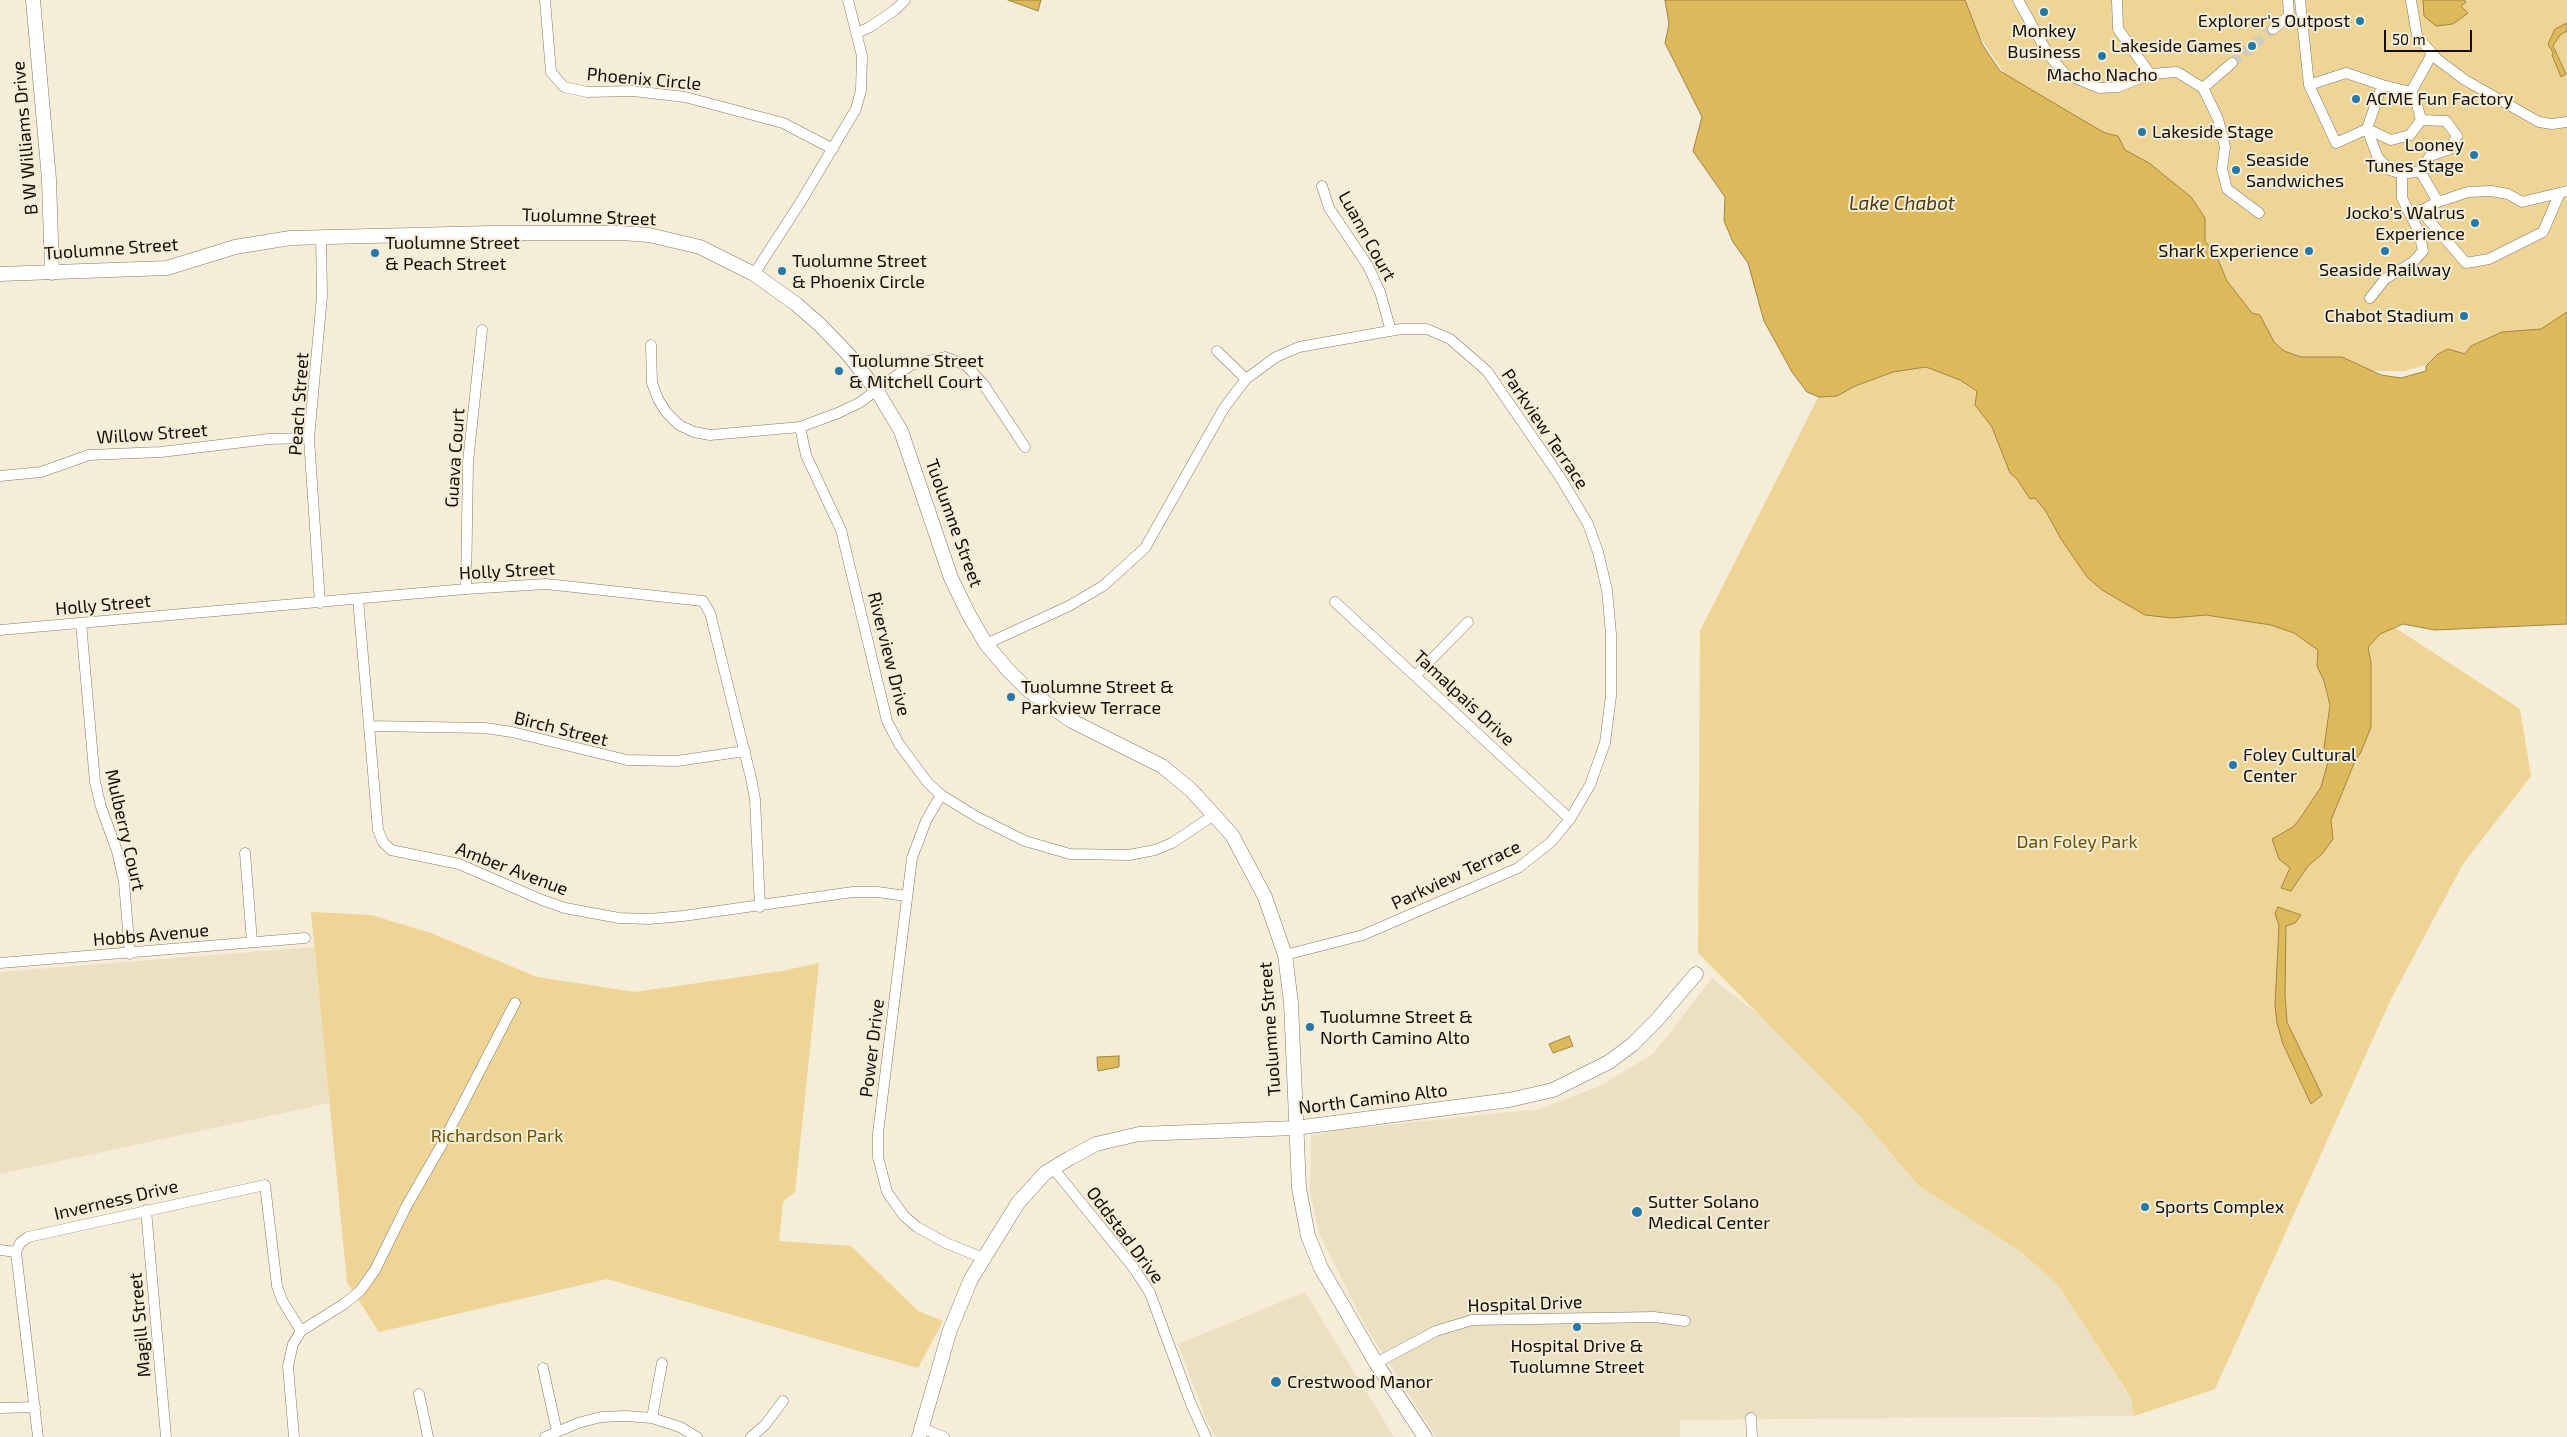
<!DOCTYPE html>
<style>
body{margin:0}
#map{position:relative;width:2567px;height:1437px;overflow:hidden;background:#f5edd7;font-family:"Exo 2",sans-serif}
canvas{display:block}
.scale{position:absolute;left:2384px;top:30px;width:88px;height:22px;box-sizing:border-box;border:2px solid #120f08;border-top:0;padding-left:6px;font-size:15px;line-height:18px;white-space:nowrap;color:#120f08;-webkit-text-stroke:4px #f5edd7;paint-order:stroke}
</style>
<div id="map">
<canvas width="2567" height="1437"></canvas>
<div class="scale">50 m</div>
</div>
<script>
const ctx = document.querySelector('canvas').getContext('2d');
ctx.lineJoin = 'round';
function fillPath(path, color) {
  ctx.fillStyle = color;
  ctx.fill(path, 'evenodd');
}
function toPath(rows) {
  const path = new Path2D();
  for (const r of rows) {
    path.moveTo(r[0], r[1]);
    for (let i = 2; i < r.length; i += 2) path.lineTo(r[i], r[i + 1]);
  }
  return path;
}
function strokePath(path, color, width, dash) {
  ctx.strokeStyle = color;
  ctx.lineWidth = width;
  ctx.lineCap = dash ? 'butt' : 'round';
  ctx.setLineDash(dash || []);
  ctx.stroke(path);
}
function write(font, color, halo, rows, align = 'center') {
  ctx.font = font + ' "Exo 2",sans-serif';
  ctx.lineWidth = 4;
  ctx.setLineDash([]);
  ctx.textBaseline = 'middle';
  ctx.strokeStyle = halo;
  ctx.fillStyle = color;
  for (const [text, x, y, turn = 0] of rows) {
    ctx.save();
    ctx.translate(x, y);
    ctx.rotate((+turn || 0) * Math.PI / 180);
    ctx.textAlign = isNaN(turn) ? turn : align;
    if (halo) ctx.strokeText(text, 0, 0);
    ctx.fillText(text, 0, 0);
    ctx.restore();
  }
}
fillPath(toPath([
 [314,947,330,1103,0,1174,0,972],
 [1712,978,1772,1025,1856,1112,1919,1186,2020,1251,2058,1285,2130,1397,2134,1416,1680,1420,1680,1437,1436,1437,1364,1324,1319,1233,1310,1191,1311,1136,1338,1130,1540,1109,1600,1086,1654,1053],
 [1305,1292,1394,1437,1216,1437,1206,1419,1178,1344]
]), '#ece0c3');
fillPath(toPath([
 [1955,0,2567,0,2567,343,2475,350,2405,371,2337,371,2285,362,2010,82],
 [1861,313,2377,616,2520,709,2531,776,2463,864,2391,999,2215,1389,2134,1416,2130,1396,2058,1285,2020,1251,1919,1186,1856,1112,1698,953,1700,631],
 [311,912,371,915,431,933,537,977,635,992,782,971,819,963,795,1192,783,1202,779,1241,851,1246,918,1311,943,1321,918,1368,607,1279,379,1332,347,1282]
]), '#eed495');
const water = toPath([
 [1008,0,1041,0,1038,11,1008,0],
 [1665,0,1965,0,1982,44,2000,71,2079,118,2105,133,2118,136,2125,150,2149,163,2191,197,2205,218,2205,241,2216,255,2227,281,2252,313,2260,315,2274,342,2284,351,2301,357,2342,357,2381,375,2401,378,2426,371,2426,366,2438,354,2448,349,2465,354,2471,346,2502,332,2541,329,2567,312,2567,624,2435,630,2403,624,2380,634,2368,647,2371,663,2371,727,2361,752,2355,761,2331,820,2333,839,2322,854,2308,866,2291,891,2281,888,2290,868,2279,859,2272,839,2293,827,2299,820,2321,787,2330,755,2324,748,2330,705,2324,681,2317,666,2318,650,2294,633,2271,625,2206,615,2172,618,2145,615,2102,590,2087,577,2061,539,2045,510,2035,498,2030,499,2017,479,2010,473,1992,427,1975,405,1977,391,1960,380,1926,367,1893,372,1855,386,1837,396,1819,397,1807,392,1792,372,1764,321,1748,263,1733,242,1724,221,1725,197,1693,151,1702,117,1665,43,1669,24,1665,0],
 [2423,0,2464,0,2466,2,2461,6,2468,13,2453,24,2436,26,2424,16,2423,0],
 [2567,23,2567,31,2560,35,2553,46,2566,74,2561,77,2552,55,2553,53,2548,44,2555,29,2567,23],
 [2278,907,2301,915,2295,923,2286,926,2285,994,2287,1022,2322,1095,2311,1104,2283,1044,2277,1023,2275,1005,2279,926,2275,913,2278,907],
 [1569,1036,1573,1046,1553,1053,1549,1044,1569,1036],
 [1119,1056,1119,1067,1098,1071,1097,1057,1119,1056]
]);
fillPath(water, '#ddb95c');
strokePath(water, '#a08643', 1);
strokePath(toPath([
 [2232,63,2273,29]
]), '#d3ccb8', 10, [10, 5]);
const street = toPath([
 [545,0,551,72,564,87,587,92,633,91,685,97,783,123,833,149],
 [2018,0,2048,54,2065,74,2099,88,2118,87,2150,74,2177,72,2203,88,2218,119,2225,147,2222,169,2227,189,2259,213],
 [2117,0,2118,29,2150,74],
 [2300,0,2309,85],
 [2411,0,2417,36,2437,59,2465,80,2539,122,2552,124,2567,122],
 [2273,29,2289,16,2288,0],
 [857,33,870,27,895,10,905,0],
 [2382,85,2346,73,2309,85,2336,143,2367,129,2378,158,2390,170,2402,174],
 [2203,88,2232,63],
 [2411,92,2382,85,2367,129,2391,140,2410,135,2421,120],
 [2420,171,2438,202],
 [1322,186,1329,208,1368,266,1380,292,1391,331],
 [2420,210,2466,263,2489,259,2543,232,2559,195],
 [2416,213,2438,202,2468,192,2491,191,2508,194,2522,202,2567,191],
 [754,274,800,203,856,109,861,90,862,56,848,0],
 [2370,298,2385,279,2413,262,2423,251,2419,232,2402,198,2402,174,2420,171,2430,156,2450,149,2457,136,2446,121,2421,120,2416,100,2411,92,2432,54],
 [651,345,652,383,658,399,666,412,679,425,694,432,710,435,800,427,838,413,859,403,911,365,945,357,966,365,984,385,1025,447],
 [1217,351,1246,379],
 [800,427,806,455,841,530,887,721,899,744,928,783,941,795,977,817,1025,841,1070,854,1129,855,1155,850,1172,843,1214,815],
 [0,476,41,472,89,455,161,452,269,439,309,438],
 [466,589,468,462,482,330],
 [358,599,378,830,383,842,391,850,459,864,542,900,565,908,619,918,649,919,683,916,853,892,878,892,906,896],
 [1335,602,1570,819],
 [320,603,309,438,322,296,321,237],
 [81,623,95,782,101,807,117,851,124,882,130,954],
 [0,630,466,589,546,584,703,601,710,613,751,778,755,799,760,907],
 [986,644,1069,606,1103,586,1145,548,1224,408,1246,379,1276,357,1299,347,1401,329,1427,329,1450,339,1487,371,1560,477,1588,524,1598,552,1607,590,1611,634,1611,696,1605,743,1590,785,1570,819,1551,842,1518,868,1363,935,1285,955],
 [1416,675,1468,622],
 [369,726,485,728,512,732,627,760,677,761,745,751],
 [941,795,926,821,912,858,878,1133,878,1157,887,1192,904,1216,917,1227,946,1243,983,1258],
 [245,853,252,942],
 [0,963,305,938],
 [1053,1168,1133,1267,1150,1293,1191,1404,1206,1437],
 [146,1210,166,1437],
 [0,1250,16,1252],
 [1376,1363,1436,1331,1472,1320,1654,1317,1685,1321],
 [543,1368,557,1432],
 [419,1394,428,1437],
 [0,1408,35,1407],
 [652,1418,662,1363],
 [1751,1418,1752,1437],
 [921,1428,944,1437],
 [38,1437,16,1252,20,1243,28,1237,265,1185,277,1286,282,1300,301,1331],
 [294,1437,288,1366,293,1344,301,1331,344,1304,360,1291,375,1270,407,1205,441,1146,515,1003],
 [545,1437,578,1423,601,1417,626,1416,652,1418,680,1427,697,1437],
 [751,1437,765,1425,783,1401]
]);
const secondary = toPath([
 [33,0,49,179,52,273],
 [0,274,167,268,235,247,290,238,491,233,621,233,649,235,700,247,754,274,796,304,820,325,848,354,877,391,901,431,951,578,969,615,986,644,1008,670,1028,690,1070,720,1162,766,1191,790,1232,835,1265,897,1285,955,1291,1003,1299,1188,1308,1236,1321,1268,1376,1363,1425,1437],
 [919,1437,950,1330,971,1279,1018,1203,1045,1173,1070,1158,1096,1144,1139,1134,1295,1128,1509,1100,1553,1090,1609,1062,1633,1044,1656,1021,1696,974]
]);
strokePath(street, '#827a67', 11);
strokePath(secondary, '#827a67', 15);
strokePath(street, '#fff', 10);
strokePath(secondary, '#fff', 14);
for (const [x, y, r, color] of [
 [2044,12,5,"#2379a8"],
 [2360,21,5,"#2379a8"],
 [2252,46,5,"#2379a8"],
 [2102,56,5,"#2379a8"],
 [2356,99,5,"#2379a8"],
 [2142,132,5,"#2379a8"],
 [2474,155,5,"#2379a8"],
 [2236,170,5,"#2379a8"],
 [2475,223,5,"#2379a8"],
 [2309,251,5,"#2379a8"],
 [2385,251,5,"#2379a8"],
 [375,253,5,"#2379a8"],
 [782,271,5,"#2379a8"],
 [2464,316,5,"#2379a8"],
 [839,371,5,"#2379a8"],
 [1011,697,5,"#2379a8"],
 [2233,765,5,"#2379a8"],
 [1310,1027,5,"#2379a8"],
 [2145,1207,5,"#2379a8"],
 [1637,1212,6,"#2379a8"],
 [1577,1327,5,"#2379a8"],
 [1276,1382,6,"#2379a8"]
]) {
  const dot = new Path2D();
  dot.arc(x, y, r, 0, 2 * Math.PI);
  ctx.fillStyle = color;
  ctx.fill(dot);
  strokePath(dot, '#f5edd7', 2);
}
write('18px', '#120f08', '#f5edd7', [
 ["Explorer's Outpost",2350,21,"right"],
 ["Monkey",2044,31,"center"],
 ["Business",2044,52,"center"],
 ["Lakeside Games",2242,46,"right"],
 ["Macho Nacho",2102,75,"center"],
 ["ACME Fun Factory",2366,99],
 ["Lakeside Stage",2152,132],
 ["Looney",2464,145,"right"],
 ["Tunes Stage",2464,166,"right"],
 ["Seaside",2246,160],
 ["Sandwiches",2246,181],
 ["Jocko's Walrus",2465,213,"right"],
 ["Experience",2465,234,"right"],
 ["Tuolumne Street",385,243],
 ["& Peach Street",385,264],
 ["Shark Experience",2299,251,"right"],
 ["Tuolumne Street",792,261],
 ["& Phoenix Circle",792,282],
 ["Seaside Railway",2385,270,"center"],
 ["Chabot Stadium",2454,316,"right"],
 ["Tuolumne Street",849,361],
 ["& Mitchell Court",849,382],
 ["Tuolumne Street &",1021,687],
 ["Parkview Terrace",1021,708],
 ["Foley Cultural",2243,755],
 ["Center",2243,776],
 ["Tuolumne Street &",1320,1017],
 ["North Camino Alto",1320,1038],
 ["Sutter Solano",1648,1202],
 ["Medical Center",1648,1223],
 ["Sports Complex",2155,1207],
 ["Hospital Drive &",1577,1346,"center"],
 ["Tuolumne Street",1577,1367,"center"],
 ["Crestwood Manor",1287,1382]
], 'left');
write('18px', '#120f08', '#f5edd7', [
 ["Phoenix Circle",644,79,5],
 ["B W Williams Drive",25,138,-95],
 ["Tuolumne Street",589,217,2],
 ["Luann Court",1367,236,61],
 ["Tuolumne Street",111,249,-4],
 ["Peach Street",299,404,-86],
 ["Parkview Terrace",1545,429,56],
 ["Willow Street",152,434,-4],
 ["Guava Court",455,458,-86],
 ["Tuolumne Street",954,523,70],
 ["Holly Street",507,571,-3],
 ["Holly Street",103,605,-5],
 ["Riverview Drive",889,654,76],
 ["Tamalpais Drive",1464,698,43],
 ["Birch Street",561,729,14],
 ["Mulberry Court",125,830,77],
 ["Amber Avenue",512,869,21],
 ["Parkview Terrace",1456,875,-25],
 ["Hobbs Avenue",151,935,-5],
 ["Tuolumne Street",1270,1029,-94],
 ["Power Drive",872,1048,-83],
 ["North Camino Alto",1373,1099,-7],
 ["Inverness Drive",116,1200,-13],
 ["Oddstad Drive",1125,1235,53],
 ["Hospital Drive",1525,1304,-2],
 ["Magill Street",140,1325,-95]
]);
write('18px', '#695104', '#f5edd7', [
 ["Dan Foley Park",2077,842],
 ["Richardson Park",497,1136]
]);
write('italic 19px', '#4a3b13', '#f5edd7', [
 ["Lake Chabot",1902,204]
]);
</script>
